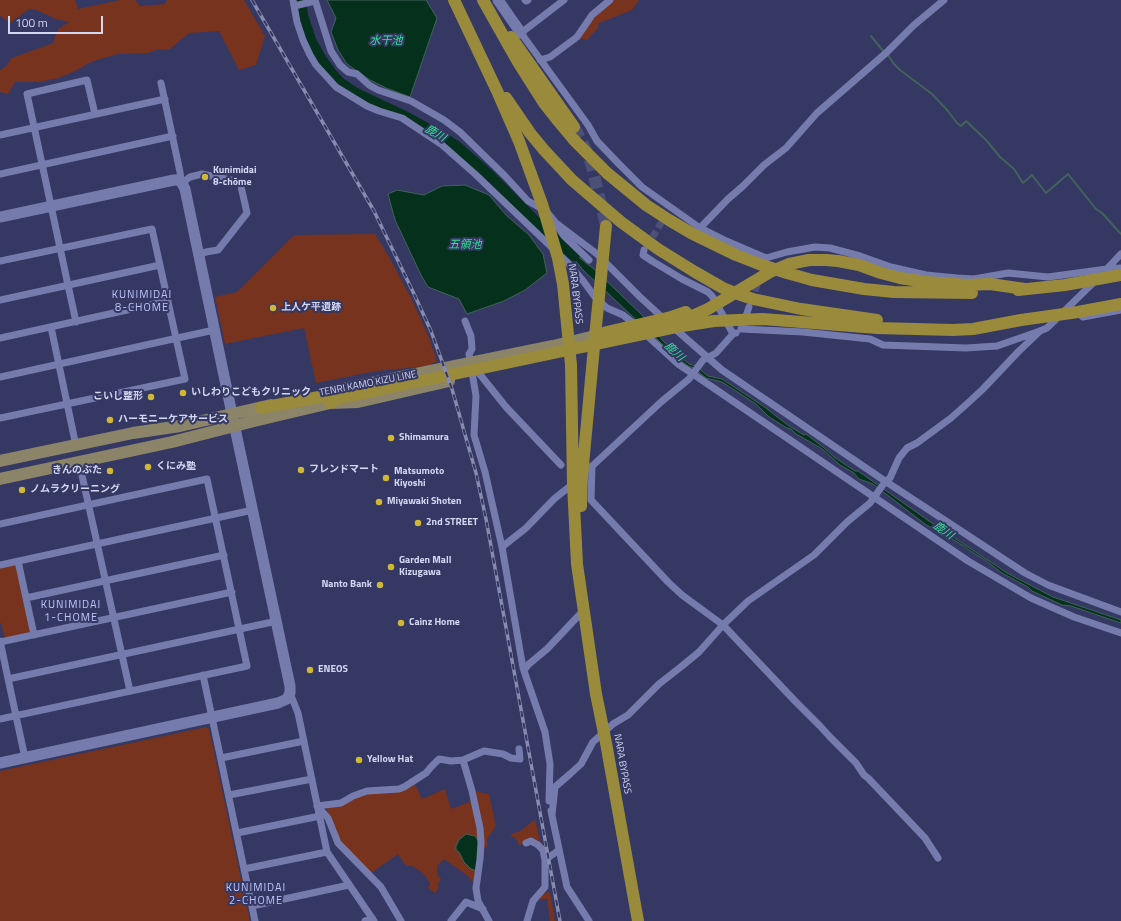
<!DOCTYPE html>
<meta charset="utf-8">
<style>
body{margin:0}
#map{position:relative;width:1121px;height:921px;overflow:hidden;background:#343863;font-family:"Titillium Web",sans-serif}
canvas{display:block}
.scale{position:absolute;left:8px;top:16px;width:95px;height:18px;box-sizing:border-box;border:2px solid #d2d7f2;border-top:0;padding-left:5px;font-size:12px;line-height:14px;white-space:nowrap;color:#d2d7f2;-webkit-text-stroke:3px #343863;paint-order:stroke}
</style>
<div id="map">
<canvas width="1121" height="921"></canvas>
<div class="scale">100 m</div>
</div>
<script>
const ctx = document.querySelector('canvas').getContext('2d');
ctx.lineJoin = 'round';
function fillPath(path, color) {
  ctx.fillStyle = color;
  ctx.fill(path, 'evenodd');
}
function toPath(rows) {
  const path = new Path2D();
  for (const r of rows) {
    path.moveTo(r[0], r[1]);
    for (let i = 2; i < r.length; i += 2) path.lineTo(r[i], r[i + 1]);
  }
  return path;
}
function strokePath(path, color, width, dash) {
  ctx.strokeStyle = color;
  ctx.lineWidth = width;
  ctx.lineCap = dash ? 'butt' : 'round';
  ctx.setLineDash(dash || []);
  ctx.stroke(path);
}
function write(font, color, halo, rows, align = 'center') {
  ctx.font = font + ' "Titillium Web","Noto Sans JP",sans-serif';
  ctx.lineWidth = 4;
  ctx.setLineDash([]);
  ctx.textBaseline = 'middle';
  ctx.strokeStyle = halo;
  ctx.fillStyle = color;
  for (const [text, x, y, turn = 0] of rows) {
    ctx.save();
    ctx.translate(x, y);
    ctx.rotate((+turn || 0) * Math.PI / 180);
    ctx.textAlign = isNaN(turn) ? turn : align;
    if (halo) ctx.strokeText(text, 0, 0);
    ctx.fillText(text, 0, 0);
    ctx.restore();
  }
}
fillPath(toPath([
 [0,0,75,0,78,9,120,0,135,0,140,6,165,4,167,0,244,0,265,36,256,65,239,70,219,31,189,33,170,49,156,50,148,53,117,54,91,62,77,70,59,78,38,82,15,82,8,94,0,92,0,70,6,66,12,58,53,43,58,29,69,22,56,19,36,10,29,9,10,23,0,16],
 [613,0,639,0,632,10,599,23,597,29,587,40,579,38,594,18],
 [375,234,389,257,411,298,428,335,437,361,428,366,376,371,316,383,304,328,225,344,215,297,237,292,294,235],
 [13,565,16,567,30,630,28,633,7,638,4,636,1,623,0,623,0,568],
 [206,727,209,729,250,921,0,921,0,771],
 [415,784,422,799,445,789,451,809,472,801,479,842,471,835,466,834,459,840,457,844,459,852,464,862,471,869,477,871,475,884,468,876,444,859,437,866,437,875,441,879,437,885,439,887,435,893,428,888,430,883,423,873,412,866,406,866,398,854,371,873,338,839,327,810,328,807,368,794,406,790],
 [474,791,489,794,496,826,487,839,488,846,482,850],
 [535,819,541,844,524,841,520,846,516,839,510,835,522,830],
 [550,892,555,921,550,921,547,899,538,899,544,893]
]), '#77331d');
const water = toPath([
 [327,0,426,0,437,18,410,97,386,88,370,80,347,64,338,50,331,32,336,18,327,0],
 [465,185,489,195,506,215,529,235,543,254,547,273,525,290,504,301,467,314,459,299,428,287,421,275,395,220,388,194,397,190,424,195,442,186,465,185],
 [564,246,594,269,642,315,664,342,689,364,696,366,708,376,722,379,766,408,776,416,789,426,804,435,806,434,823,447,834,457,855,471,858,471,929,521,1007,573,1053,597,1121,620,1121,623,1071,606,1062,605,1032,591,1028,587,1002,573,985,560,969,550,964,546,947,536,940,533,925,524,873,484,859,479,854,473,840,465,821,448,796,434,791,429,787,428,777,422,768,416,756,404,722,382,706,378,694,368,688,366,662,344,583,270,564,246],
 [466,834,475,836,479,842,477,871,471,869,464,862,459,852,456,850,456,846,459,840,466,834]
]);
fillPath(water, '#05311c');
strokePath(water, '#42635c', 1);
strokePath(toPath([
 [871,36,884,52],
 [888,55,894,64,900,70,932,94,948,111,957,123,961,126,966,121,987,141,1000,157,1014,169,1023,183,1032,175,1046,193,1068,174,1096,209,1102,213,1121,234]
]), '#42635c', 2);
strokePath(toPath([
 [300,0,303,17,311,41,321,59,331,73,339,82,357,94,406,117,437,134,456,146,488,174,533,219,574,256]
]), '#05311c', 11);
strokePath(toPath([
 [647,246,668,212],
 [751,301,759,279]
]), '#4c5078', 7, [7, 3.5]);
strokePath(toPath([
 [574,127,586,150,591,163,606,226]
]), '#4c5078', 12, [12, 6]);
strokePath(toPath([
 [293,0,297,22,303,40,310,55,316,65,336,87,367,106,379,111,402,118,441,144,475,174,568,263,584,282,595,297,607,308,623,315,637,326],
 [315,0,331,51,340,65,348,72,357,74,369,85,378,90,411,101,444,120,460,132,505,176,528,201,546,211,556,223,597,254,639,296,665,320],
 [525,0,526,1,528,0],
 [564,0,521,33,588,125,597,141,618,163,642,187,700,228,724,240,766,258,787,252,815,247,830,248,860,256,891,267,926,275,957,278,974,279,1008,273,1048,277,1107,269,1121,268],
 [294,6,315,1],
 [540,60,550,57,577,37,592,15,610,0],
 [161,83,180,172,181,181],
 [0,135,165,99],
 [0,174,173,136],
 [182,183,190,177,202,174,240,182,247,213,218,250,206,252,199,255],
 [558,227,564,236,589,260],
 [700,228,728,199,743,186,764,165,786,148,817,113,886,53,914,25,944,0],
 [644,250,643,255,652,261,682,279,708,292,712,296,719,308,733,334,736,333],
 [0,261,152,229,185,379,0,418],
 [1106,270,1121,254],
 [0,300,160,265],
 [1076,311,1083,317,1121,310],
 [465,321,471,336,472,349,469,354,476,396,474,435,485,472,502,547,523,668,545,732,550,764,549,801],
 [76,322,68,285,27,94,87,80,95,114],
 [744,322,749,307],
 [51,327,76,446],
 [673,327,722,370,885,481,1025,573,1048,585,1121,612],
 [741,329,803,332,870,339,883,345,966,348,997,346,1040,331,1047,328,1096,280],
 [644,333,678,364,693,374,968,561,1031,598,1074,617,1121,633],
 [0,338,168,301],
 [473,370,478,372,506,407,561,465],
 [0,377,214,330],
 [79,462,130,691],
 [592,466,591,500,668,582,682,595,723,625,795,701,820,726,830,737,856,763,864,775,868,778,925,838,938,858],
 [589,469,661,402,689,379,703,360,716,353,733,334],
 [0,524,207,479,247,666,0,719],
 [502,547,526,528,554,499,574,483],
 [18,561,34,635],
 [0,565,253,510],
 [26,598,224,555],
 [0,641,25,758],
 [0,642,232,592],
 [524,670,529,664,547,649,583,611],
 [203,675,255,921],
 [8,679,277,621],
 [290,693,298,713,327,852,374,921],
 [221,758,304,741],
 [463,760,484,751,503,754,511,758,520,759,519,749],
 [229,795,312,779],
 [551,811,567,887,589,921],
 [552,815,555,787,570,774,581,764,593,742,613,724,628,715,659,684,682,666,699,652,723,625,748,601,814,555,847,522,870,503,885,482,890,478,899,458,907,448,917,443,951,418,969,402,983,389,1018,352,1040,331],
 [237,833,320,816],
 [526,843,531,841,538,845,543,850,545,860,545,887,533,901,527,921],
 [545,860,559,850],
 [244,869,327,852],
 [252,906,349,885],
 [365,921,373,919],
 [401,921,381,887,338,843,328,818,317,806,341,803,353,796,367,791,399,789,404,787,426,773,431,767,439,759,451,761,463,760,472,791,480,828,481,843,480,859,476,888,478,901,489,921],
 [451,921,466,902,483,909]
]), '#757cad', 7);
strokePath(toPath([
 [498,0,521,33],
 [0,217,174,180,178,180,182,183,185,189,232,414,290,686,290,693,287,699,278,703,0,763]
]), '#757cad', 11);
strokePath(toPath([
 [328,392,553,346,595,336],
 [0,461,133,433,180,426,271,405],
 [0,479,172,442,254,421,330,403,358,402,449,381]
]), '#8b8469', 12);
strokePath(toPath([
 [454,0,498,93,519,141,542,204,558,258,563,284,571,365,573,484,577,564,596,694,606,743,638,921],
 [483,0,518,62,544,103,559,122,574,140,607,173,646,205,669,220,691,233,736,255,759,264,787,273,812,280,864,289,894,292,972,293],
 [511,37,574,127],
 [506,98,530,133,544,150,572,180,621,222,658,249,695,272,723,288,738,294,753,299,801,309,877,320],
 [1018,290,1065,285,1121,275],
 [679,321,690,317,708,309,770,272,789,264,809,260,826,260,838,261,859,265,881,273,900,278,926,282,967,285,990,284,1025,289],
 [595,336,607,332,671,317,686,312],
 [330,403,340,398,682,326,714,321,763,319,877,328,953,330,973,329,1021,320,1078,312,1121,304],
 [261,408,340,393],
 [581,506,582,476,595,336,602,267,606,226]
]), '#9a8a3b', 12);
const rail = toPath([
 [252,0,374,211,415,296,431,331,452,389,476,473,486,519,560,921]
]);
strokePath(rail, '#878bae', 3.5);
strokePath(rail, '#343863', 2, [6]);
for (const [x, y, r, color] of [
 [205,177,4,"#d0b736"],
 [273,308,4,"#d0b736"],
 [183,393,4,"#d0b736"],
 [151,397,4,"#d0b736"],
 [110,420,4,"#d0b736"],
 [391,438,4,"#d0b736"],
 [148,467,4,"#d0b736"],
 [301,470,4,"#d0b736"],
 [110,471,4,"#d0b736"],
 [386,478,4,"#d0b736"],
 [22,490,4,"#d0b736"],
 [379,502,4,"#d0b736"],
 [418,523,4,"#d0b736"],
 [391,567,4,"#d0b736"],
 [380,585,4,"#d0b736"],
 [401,623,4,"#d0b736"],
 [310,670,4,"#d0b736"],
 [359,760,4,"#d0b736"]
]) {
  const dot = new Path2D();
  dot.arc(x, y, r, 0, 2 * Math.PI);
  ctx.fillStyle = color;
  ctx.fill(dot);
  strokePath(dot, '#343863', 1.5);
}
write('bold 10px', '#d2d7f2', '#343863', [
 ["Kunimidai",213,171],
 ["8-chōme",213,183],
 ["上人ケ平遺跡",281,308],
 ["いしわりこどもクリニック",191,393],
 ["こいし整形",143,397,"right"],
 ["ハーモニーケアサービス",118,420],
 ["Shimamura",399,438],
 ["くにみ塾",156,467],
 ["フレンドマート",309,470],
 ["きんのぶた",102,471,"right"],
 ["Matsumoto",394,472],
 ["Kiyoshi",394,484],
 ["ノムラクリーニング",30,490],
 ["Miyawaki Shoten",387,502],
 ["2nd STREET",426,523],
 ["Garden Mall",399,561],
 ["Kizugawa",399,573],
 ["Nanto Bank",372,585,"right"],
 ["Cainz Home",409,623],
 ["ENEOS",318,670],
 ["Yellow Hat",367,760]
], 'left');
write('10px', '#d2d7f2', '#343863', [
 ["NARA BYPASS",575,294,83],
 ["TENRI KAMO KIZU LINE",368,384,-11],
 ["NARA BYPASS",622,764,80]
]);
write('italic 11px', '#30e393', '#343863', [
 ["水干池",386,41],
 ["鹿川",435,134,30],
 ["五領池",465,245],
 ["鹿川",674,352,43],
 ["鹿川",943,531,35]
]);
ctx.letterSpacing = '1px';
write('11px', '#bdc5fb', '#343863', [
 ["KUNIMIDAI",142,295],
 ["8-CHOME",142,308],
 ["KUNIMIDAI",71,605],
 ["1-CHOME",71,618],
 ["KUNIMIDAI",256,888],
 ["2-CHOME",256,901]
]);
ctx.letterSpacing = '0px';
</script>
